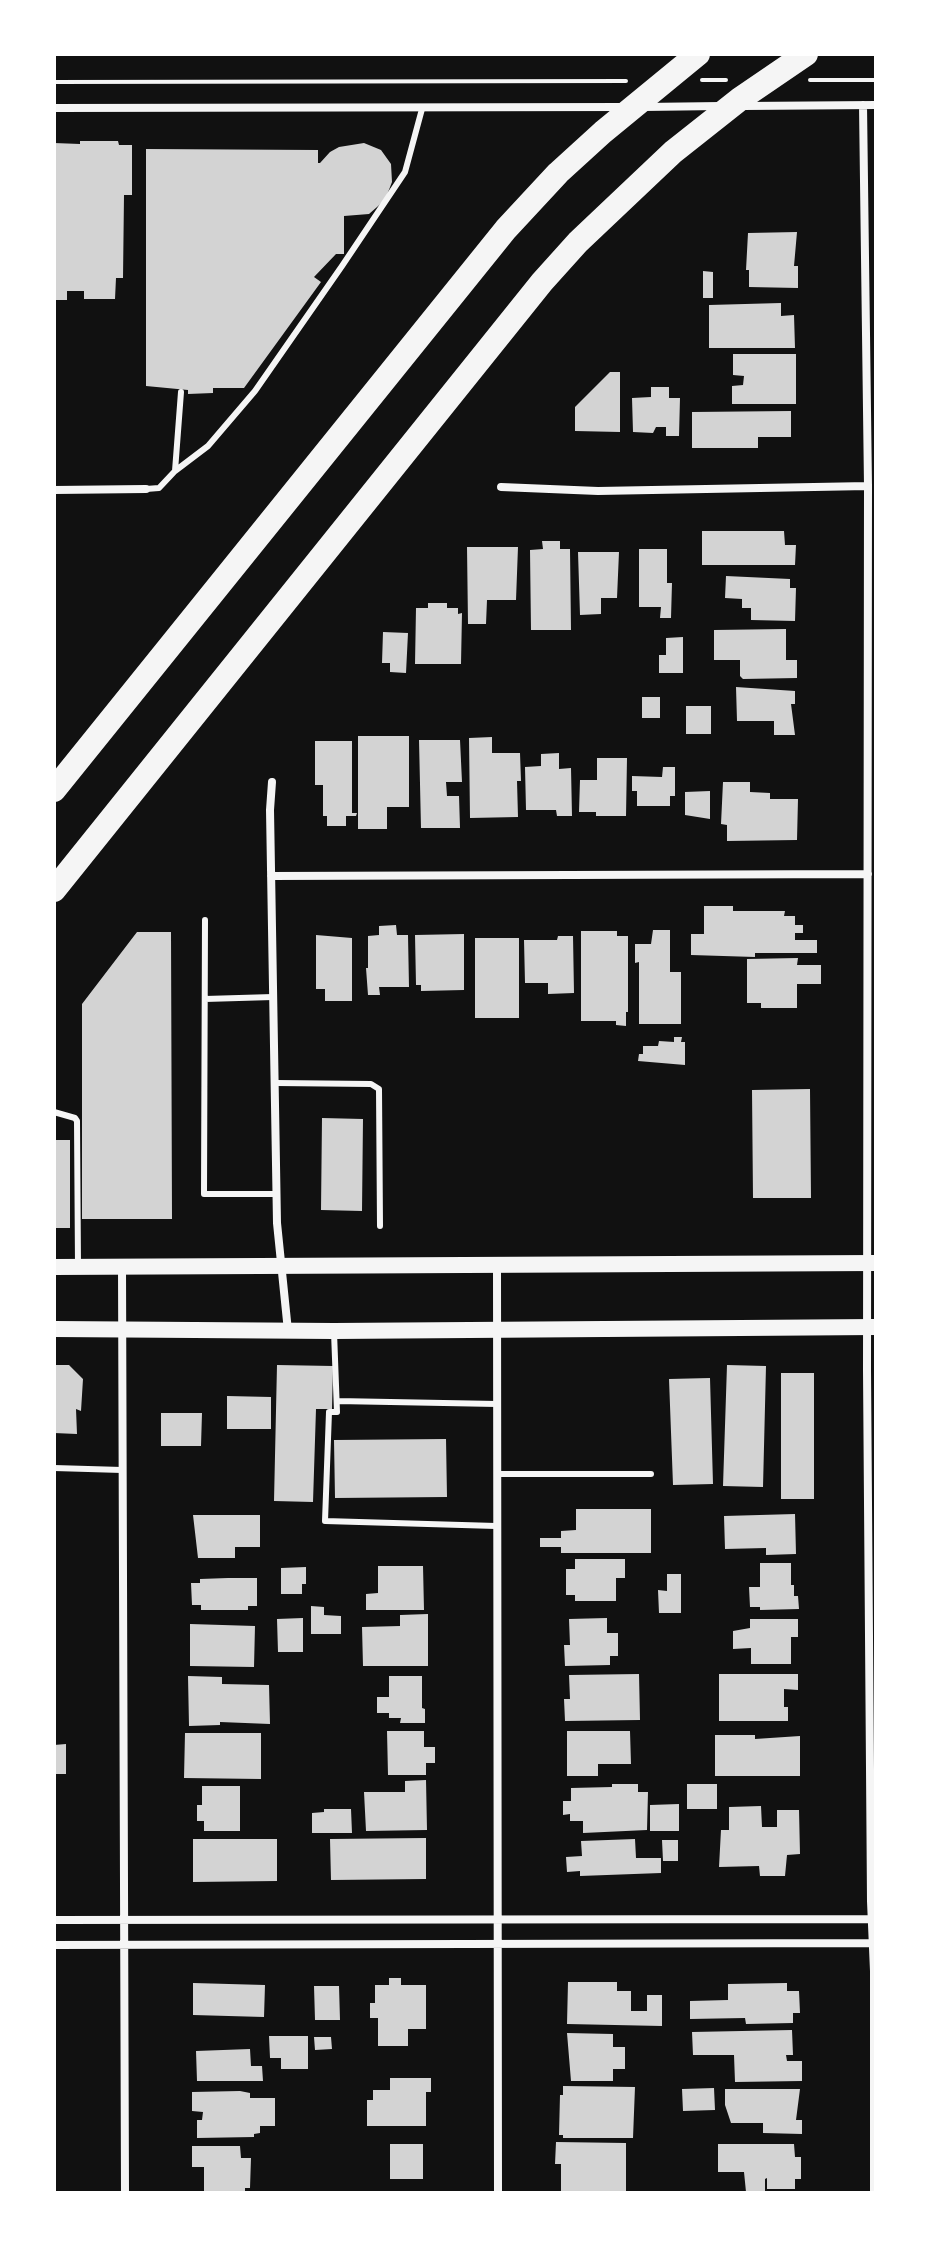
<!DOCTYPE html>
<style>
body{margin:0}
#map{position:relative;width:930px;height:2247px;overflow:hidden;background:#111;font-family:"Fira Sans Condensed",sans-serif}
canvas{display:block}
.frame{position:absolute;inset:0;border:56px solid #fff;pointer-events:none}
</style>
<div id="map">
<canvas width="930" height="2247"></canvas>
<div class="frame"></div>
</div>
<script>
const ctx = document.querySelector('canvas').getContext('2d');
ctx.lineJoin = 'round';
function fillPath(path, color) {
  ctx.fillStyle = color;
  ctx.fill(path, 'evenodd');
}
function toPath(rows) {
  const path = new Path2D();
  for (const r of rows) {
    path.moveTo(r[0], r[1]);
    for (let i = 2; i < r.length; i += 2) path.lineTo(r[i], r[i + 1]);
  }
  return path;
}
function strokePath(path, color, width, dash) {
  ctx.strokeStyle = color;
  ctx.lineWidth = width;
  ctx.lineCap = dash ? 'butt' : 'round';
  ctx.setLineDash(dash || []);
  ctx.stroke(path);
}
fillPath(toPath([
 [80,141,118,141,119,145,132,145,132,195,124,195,123,278,116,278,115,299,84,299,84,291,67,291,67,300,54,300,54,143,80,144],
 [364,143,381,150,391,164,392,182,385,200,369,214,344,216,344,254,336,254,314,277,321,282,244,388,213,388,213,393,188,394,188,390,146,386,146,149,318,150,318,163,320,163,330,152,339,147],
 [797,232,794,266,798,266,798,288,749,287,749,270,746,270,748,233],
 [703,271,713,272,713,298,703,298],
 [781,303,781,316,794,315,795,348,709,348,709,305],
 [733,354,796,354,796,404,732,404,732,386,743,385,744,376,733,375],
 [610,372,620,372,620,432,575,431,575,407],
 [651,387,669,387,669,398,680,398,679,436,666,436,666,427,656,427,653,433,633,432,632,398,651,397],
 [791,411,791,437,758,437,758,448,692,448,692,412],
 [702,531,784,531,785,545,796,545,795,565,702,565],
 [542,541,560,541,560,549,570,549,571,630,531,630,530,550,543,549],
 [467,547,518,547,516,600,487,600,486,624,468,624],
 [639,549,667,549,667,583,672,583,671,618,660,618,661,607,639,607],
 [578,552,619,552,617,598,601,598,601,614,580,615],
 [726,576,790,579,790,588,796,588,795,621,751,620,751,608,742,608,742,599,725,598],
 [428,603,447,603,447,608,458,608,458,614,462,613,461,664,415,664,416,608,428,608],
 [786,629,786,660,797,660,797,678,743,679,740,676,740,660,714,660,714,630],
 [383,632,408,633,406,673,390,672,390,663,382,663],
 [683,637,683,673,659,673,659,655,666,655,666,638],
 [736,687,795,691,795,704,791,704,795,735,774,735,774,721,737,721],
 [642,697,660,697,660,718,642,718],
 [686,706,711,706,711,734,686,734],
 [358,736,409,736,409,807,387,807,387,829,358,829],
 [492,737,492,753,520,753,521,781,517,781,518,817,470,818,469,738],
 [419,740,460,740,462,782,446,782,447,796,459,796,460,828,421,828],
 [315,741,352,741,352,813,357,813,356,816,346,816,346,826,327,826,327,816,323,816,323,785,315,785],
 [559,753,559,769,571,768,572,816,557,816,556,810,526,810,525,767,541,766,541,754],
 [597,758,627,758,626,816,596,816,596,812,579,812,580,780,597,780],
 [663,767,675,767,675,796,670,796,670,806,637,806,637,791,632,791,632,776,662,777],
 [723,782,750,782,750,792,770,793,770,799,798,799,797,840,727,841,727,825,721,824],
 [710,791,710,819,685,815,685,792],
 [704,906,733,906,733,911,785,911,784,916,795,916,795,925,803,925,803,933,795,933,795,940,817,940,817,953,755,953,755,957,691,955,691,934,704,934],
 [396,925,397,935,408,935,409,987,379,987,380,995,368,995,366,968,368,968,368,936,379,935,379,926],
 [653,930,670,930,670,972,681,972,681,1024,639,1024,639,962,635,963,635,944,651,944],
 [581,931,617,931,617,936,628,936,628,1012,626,1012,626,1026,616,1025,616,1021,581,1021],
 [137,932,171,932,172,1219,82,1219,82,1004],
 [464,934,464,990,421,991,421,985,416,985,415,935],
 [316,935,352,938,352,1001,325,1001,325,989,316,989],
 [558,936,573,936,574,993,548,994,548,983,525,983,524,940,557,940],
 [475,938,519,938,519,1018,475,1018],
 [798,958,797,965,821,965,821,984,797,984,797,1008,761,1008,761,1003,747,1003,747,959],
 [674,1037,682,1037,681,1042,685,1042,685,1065,638,1061,639,1054,643,1054,643,1046,658,1046,659,1041,674,1042],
 [810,1089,811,1198,753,1198,752,1090],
 [322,1118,363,1119,362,1211,321,1210],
 [54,1140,70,1140,70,1228,54,1228],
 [54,1365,69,1365,83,1379,81,1411,76,1409,77,1434,54,1433],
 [277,1365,333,1366,332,1409,316,1409,313,1502,274,1501],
 [727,1365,766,1366,763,1487,723,1486],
 [781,1373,814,1373,814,1499,781,1499],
 [710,1378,713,1484,673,1485,669,1379],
 [227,1396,271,1397,271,1429,227,1429],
 [161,1413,202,1413,201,1446,161,1446],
 [446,1439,447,1497,335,1498,334,1440],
 [576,1509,651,1509,651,1553,561,1553,561,1547,540,1547,540,1538,561,1538,561,1531,576,1530],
 [795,1514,796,1554,766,1555,766,1548,725,1549,724,1516],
 [193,1515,260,1515,260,1547,235,1547,235,1558,198,1558],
 [575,1559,625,1559,625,1578,616,1578,616,1601,575,1601,575,1595,566,1595,566,1569,575,1569],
 [760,1563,791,1563,791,1585,794,1585,794,1596,798,1596,799,1609,760,1610,760,1607,750,1607,749,1587,760,1587],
 [378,1566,423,1566,424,1610,366,1610,366,1594,378,1593],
 [306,1567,306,1584,302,1584,302,1594,281,1594,281,1568],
 [667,1574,681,1574,681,1613,659,1613,658,1590,667,1591],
 [228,1578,257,1578,257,1606,248,1606,248,1610,201,1610,201,1605,192,1605,191,1583,200,1583,200,1579],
 [311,1606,324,1607,324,1615,341,1616,341,1634,311,1634],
 [428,1614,428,1666,363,1666,362,1627,400,1626,400,1615],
 [303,1618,303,1652,278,1652,277,1619],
 [607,1618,607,1633,618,1633,618,1656,610,1656,610,1665,565,1666,564,1645,570,1645,569,1619],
 [750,1619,798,1619,798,1637,791,1637,791,1664,751,1664,751,1648,733,1649,733,1631,750,1628],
 [190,1624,255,1626,254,1667,190,1666],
 [639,1674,640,1720,565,1721,564,1699,570,1699,569,1675],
 [719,1674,798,1674,798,1690,784,1689,784,1707,788,1707,788,1721,719,1721],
 [188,1676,222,1677,222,1684,269,1685,270,1724,220,1722,220,1725,189,1726],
 [389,1676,422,1676,422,1708,425,1709,425,1723,400,1723,401,1718,389,1718,389,1713,377,1713,377,1697,389,1697],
 [387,1731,424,1731,424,1747,435,1747,435,1763,426,1763,426,1775,388,1775],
 [567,1731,630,1731,631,1764,598,1764,598,1776,567,1776],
 [185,1733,261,1733,261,1779,184,1778],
 [715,1735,755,1735,755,1739,800,1736,800,1776,715,1776],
 [66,1744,66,1774,54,1774,54,1745],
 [426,1780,427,1830,366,1831,364,1792,405,1792,405,1781],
 [612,1784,638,1784,638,1792,648,1792,647,1830,583,1833,583,1821,570,1821,570,1814,563,1815,563,1801,571,1801,571,1788,612,1787],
 [687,1784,717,1784,717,1809,687,1809],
 [202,1786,240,1786,240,1831,204,1831,204,1821,197,1821,197,1805,202,1805],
 [679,1804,679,1831,650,1831,650,1805],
 [761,1806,762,1827,777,1827,777,1810,799,1810,800,1854,787,1855,785,1876,760,1876,759,1866,719,1867,721,1830,729,1830,729,1807],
 [324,1809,351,1809,352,1833,312,1833,312,1813,324,1812],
 [426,1838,426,1879,331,1880,330,1839],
 [193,1839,277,1839,277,1881,193,1882],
 [635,1839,636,1858,661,1858,661,1873,580,1876,580,1871,567,1872,566,1857,582,1856,581,1841],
 [662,1840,678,1840,678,1861,663,1861],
 [389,1978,401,1978,401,1985,426,1985,426,2029,408,2029,408,2046,378,2046,378,2018,370,2018,370,2003,375,2003,375,1985,389,1985],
 [568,1982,617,1982,617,1991,631,1991,631,2011,647,2011,647,1995,662,1995,662,2026,567,2024],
 [193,1983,265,1985,264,2017,193,2015],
 [787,1983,787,1991,799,1991,800,2013,793,2013,793,2023,746,2024,745,2018,690,2019,690,2001,728,2000,728,1984],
 [314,1986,339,1986,340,2020,315,2020],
 [792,2030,793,2055,786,2055,787,2061,802,2061,802,2081,735,2082,734,2055,693,2055,692,2032],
 [567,2033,613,2034,613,2047,625,2047,625,2069,613,2069,613,2081,571,2081],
 [269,2036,308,2036,308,2069,281,2069,281,2058,270,2058],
 [314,2037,331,2037,332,2049,315,2050],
 [250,2049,251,2066,262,2066,263,2081,197,2081,196,2051],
 [390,2078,431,2078,431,2092,426,2092,426,2126,367,2126,367,2100,373,2100,373,2090,390,2090],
 [563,2086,635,2087,633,2138,563,2138,563,2135,559,2135,560,2095,563,2095],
 [714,2088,715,2110,683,2111,682,2089],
 [725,2089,800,2089,796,2120,802,2120,802,2134,763,2133,763,2123,731,2123,725,2105],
 [240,2091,250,2093,250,2098,275,2098,275,2126,260,2126,260,2133,254,2134,254,2137,197,2138,197,2120,202,2120,203,2112,192,2111,192,2092],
 [556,2142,626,2143,626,2192,561,2192,561,2164,555,2164],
 [390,2144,423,2144,423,2179,390,2179],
 [718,2144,794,2144,795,2157,801,2157,801,2179,795,2179,795,2189,767,2189,767,2178,765,2179,765,2192,746,2192,744,2172,718,2172],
 [192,2146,240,2146,241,2158,251,2158,250,2188,245,2188,245,2193,204,2193,204,2167,192,2167]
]), '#d3d3d3');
strokePath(toPath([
 [702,80,726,80],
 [810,80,876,80],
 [54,82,626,81]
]), '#f5f5f5', 4);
strokePath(toPath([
 [175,471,208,446,255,391,342,266,405,172,422,109],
 [146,489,159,488,175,471,181,392],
 [205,920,204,1194,276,1194],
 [205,999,273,997],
 [276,1083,371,1084,379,1089,380,1226],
 [54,1112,75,1118,77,1121,78,1266],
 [334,1332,337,1412,329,1412,325,1521,496,1526],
 [337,1401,497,1404],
 [54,1468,122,1470],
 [497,1474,651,1474]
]), '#f5f5f5', 6);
strokePath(toPath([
 [863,105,868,486,867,1370,871,1901,874,1971,874,2193],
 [743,106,876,105],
 [643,107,721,106],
 [54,108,625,107],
 [501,487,598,491,868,486],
 [54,490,146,489],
 [272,782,270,810,277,1223,288,1331],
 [271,876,868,874],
 [497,1265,498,2193],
 [122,1267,125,2193],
 [54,1920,875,1919],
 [54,1945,876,1943]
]), '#f5f5f5', 8);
strokePath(toPath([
 [54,1267,876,1263],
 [54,1329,334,1331,876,1327]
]), '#f5f5f5', 16);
strokePath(toPath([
 [54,790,506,229,558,173,603,132,698,54],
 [54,890,542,282,578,242,673,152,740,99,806,54]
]), '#f5f5f5', 24);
</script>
